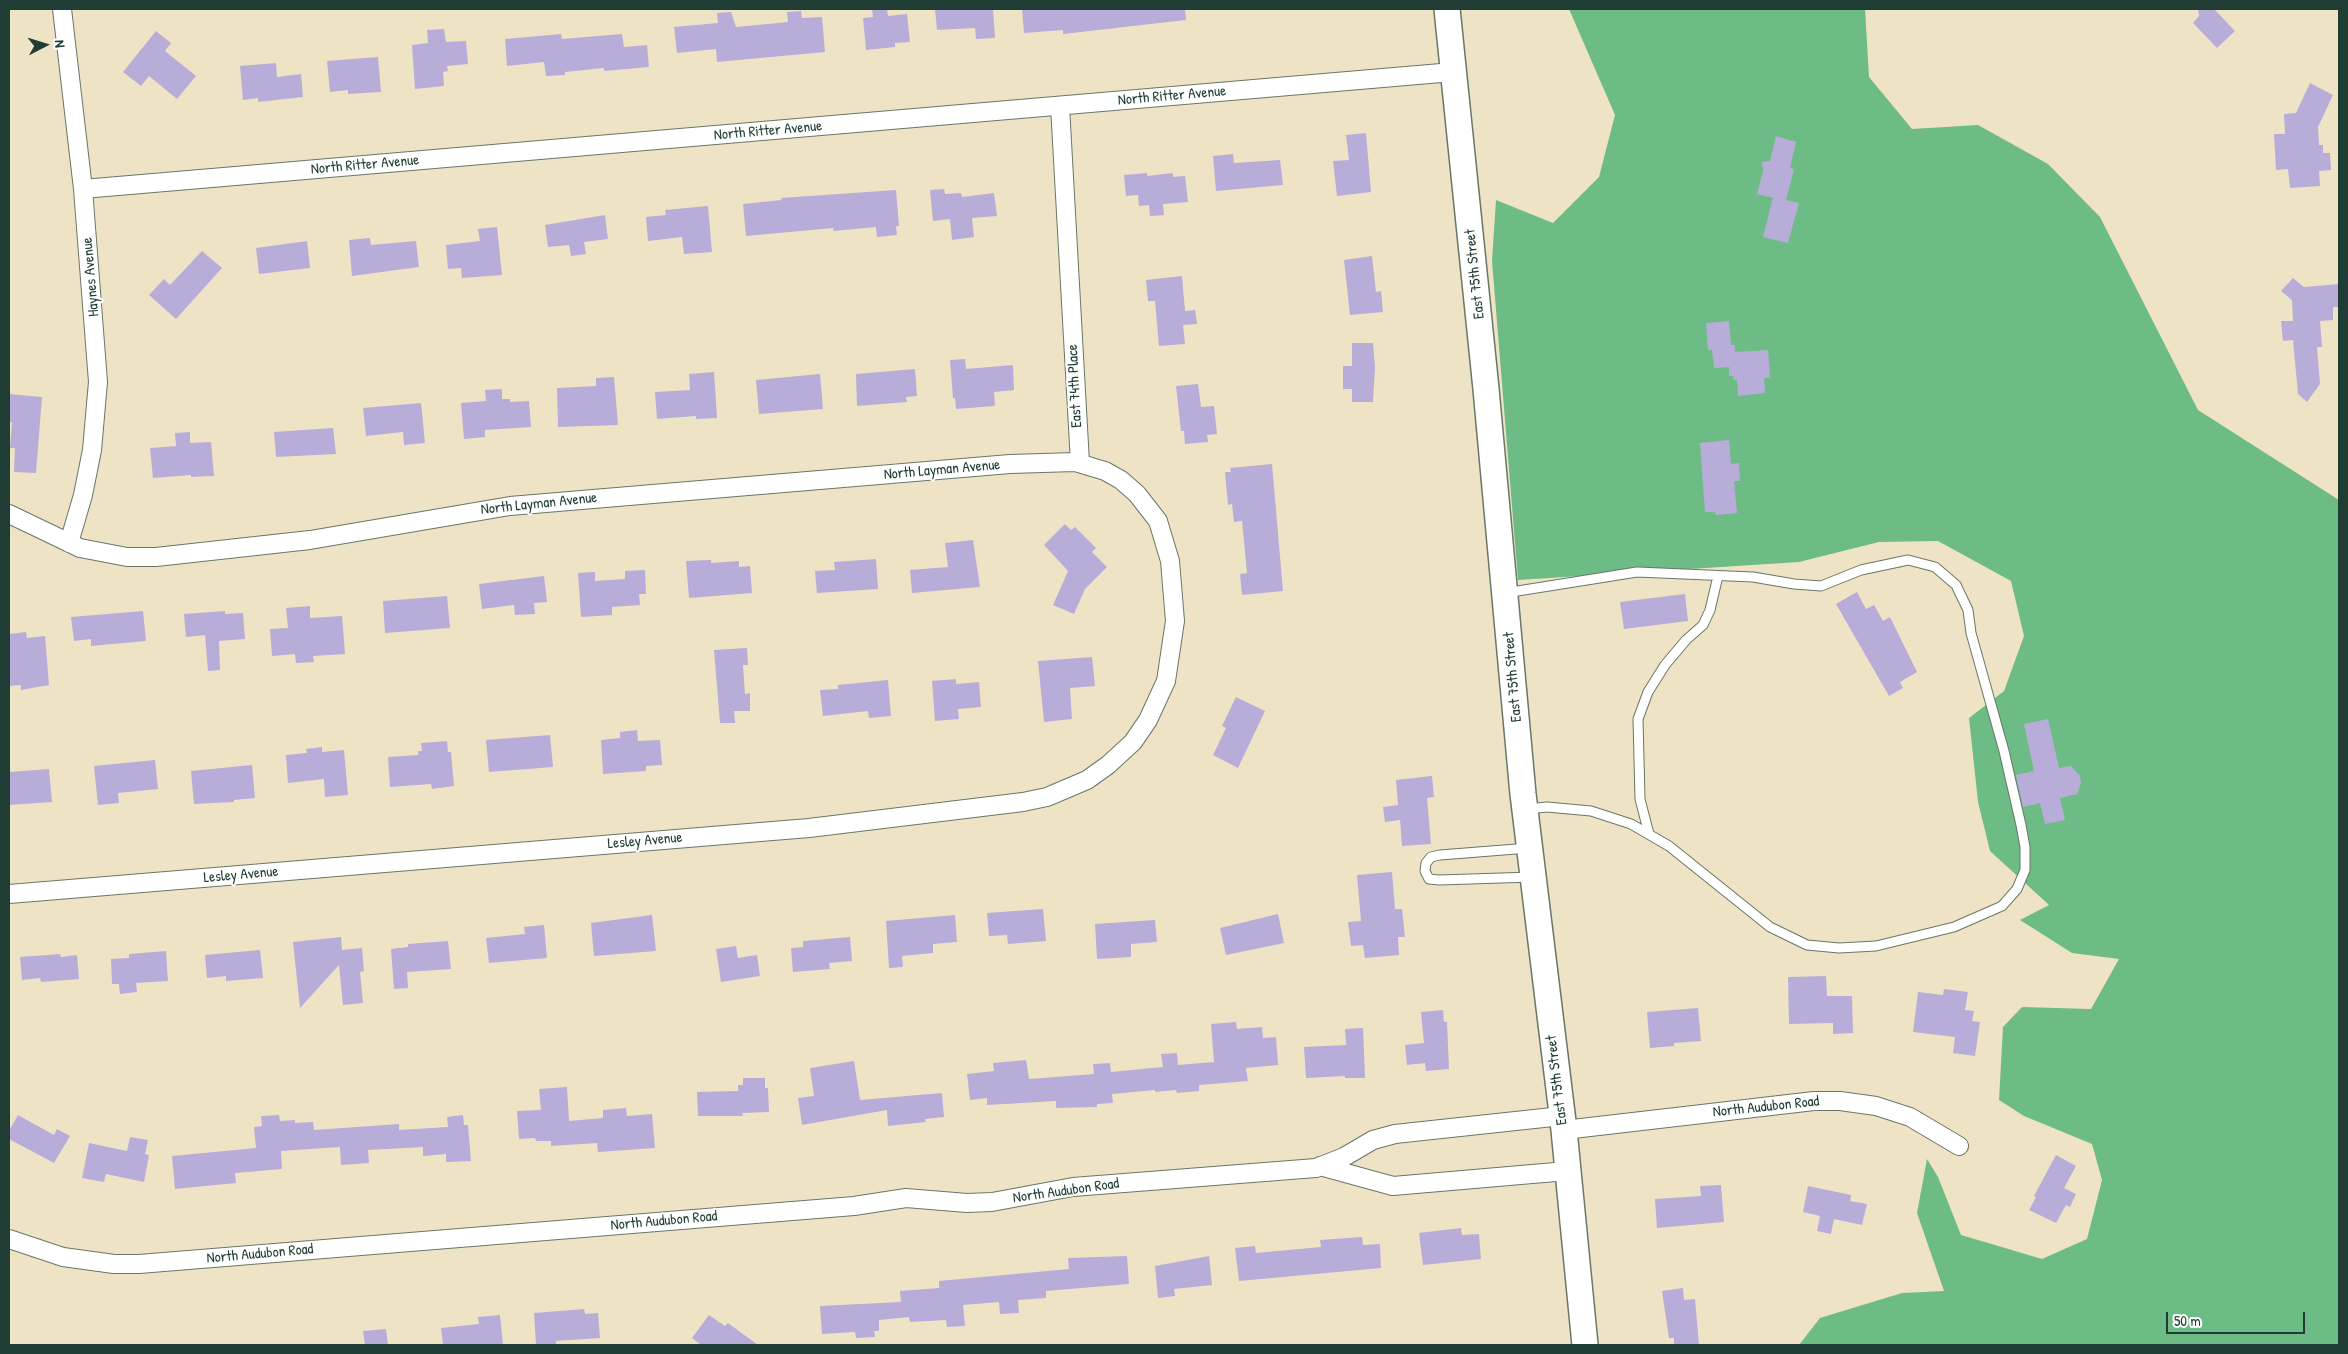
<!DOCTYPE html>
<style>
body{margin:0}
#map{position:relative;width:2348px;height:1354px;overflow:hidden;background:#efe3c6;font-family:"Patrick Hand",sans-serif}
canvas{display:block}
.frame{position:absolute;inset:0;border:10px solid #1f3d34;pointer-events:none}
.north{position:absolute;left:20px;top:20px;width:50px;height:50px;-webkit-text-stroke:4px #fff;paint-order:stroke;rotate:85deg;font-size:14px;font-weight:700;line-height:20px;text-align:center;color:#1f3d34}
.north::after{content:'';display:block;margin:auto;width:18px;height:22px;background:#1f3d34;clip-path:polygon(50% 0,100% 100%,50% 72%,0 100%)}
.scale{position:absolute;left:2166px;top:1312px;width:139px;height:22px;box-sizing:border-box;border:2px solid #1f3d34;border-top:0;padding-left:6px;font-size:15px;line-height:18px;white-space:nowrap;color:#1f3d34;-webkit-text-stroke:4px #fff;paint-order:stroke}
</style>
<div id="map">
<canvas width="2348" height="1354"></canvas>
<div class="frame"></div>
<div class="north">N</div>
<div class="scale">50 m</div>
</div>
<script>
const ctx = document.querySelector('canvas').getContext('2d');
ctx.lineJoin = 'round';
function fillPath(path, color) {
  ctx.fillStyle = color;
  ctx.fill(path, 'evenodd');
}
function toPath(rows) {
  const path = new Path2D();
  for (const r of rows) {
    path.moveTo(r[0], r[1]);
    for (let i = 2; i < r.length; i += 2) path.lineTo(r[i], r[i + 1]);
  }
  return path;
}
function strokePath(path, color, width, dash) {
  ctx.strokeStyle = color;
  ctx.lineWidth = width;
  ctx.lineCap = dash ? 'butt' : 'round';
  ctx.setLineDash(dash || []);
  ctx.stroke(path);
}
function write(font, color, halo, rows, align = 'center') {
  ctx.font = font + ' "Patrick Hand",sans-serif';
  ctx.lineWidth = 4;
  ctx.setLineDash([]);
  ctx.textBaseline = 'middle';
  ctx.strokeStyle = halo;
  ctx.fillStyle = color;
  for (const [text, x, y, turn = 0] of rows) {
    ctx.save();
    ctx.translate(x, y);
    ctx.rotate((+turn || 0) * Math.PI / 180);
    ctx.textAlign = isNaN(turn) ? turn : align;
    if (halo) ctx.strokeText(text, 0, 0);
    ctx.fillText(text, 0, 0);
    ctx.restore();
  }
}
fillPath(toPath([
 [1569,9,1865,9,1869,77,1912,129,1978,125,2048,164,2100,217,2198,410,2339,500,2339,1345,1799,1345,1820,1318,1902,1293,1944,1291,1917,1213,1927,1159,1938,1177,1961,1235,2042,1259,2087,1239,2102,1180,2092,1144,2024,1116,1999,1100,2003,1027,2022,1007,2091,1009,2119,959,2072,953,2020,920,2049,905,1990,851,1978,802,1969,718,2004,691,2024,636,2011,581,1938,541,1879,542,1799,562,1518,580,1492,261,1496,200,1553,223,1599,177,1615,115]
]), '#6ebc85');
fillPath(toPath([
 [872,9,887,9,888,16,907,14,910,42,895,43,895,47,866,50,863,18,873,17],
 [935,9,993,9,995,38,976,39,975,28,937,30],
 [1022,9,1185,9,1186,20,1063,34,1063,30,1024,33],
 [2198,9,2214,9,2235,31,2217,48,2193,23,2199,16],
 [801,11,802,18,822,17,825,52,717,62,716,49,677,53,674,27,718,23,717,13,731,12,736,27,788,22,787,12],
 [444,29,446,42,466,41,468,64,447,66,448,71,443,72,444,86,415,89,412,45,428,43,427,30],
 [156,31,171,43,165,51,196,76,177,99,149,76,141,86,123,72],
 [561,34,562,39,622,34,624,47,647,45,649,67,604,71,604,68,565,72,565,75,546,76,544,62,507,66,505,39],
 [378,57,381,92,348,94,348,90,330,92,327,61],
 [276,63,277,77,301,74,303,97,258,102,258,98,243,100,240,66],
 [2310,83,2333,95,2318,127,2319,145,2323,145,2323,153,2330,153,2331,170,2319,171,2320,186,2290,188,2288,169,2276,170,2274,134,2285,134,2284,114,2296,113],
 [1366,133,1371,192,1337,196,1333,161,1349,160,1346,135],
 [1776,136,1796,142,1790,168,1794,169,1786,200,1799,203,1788,243,1763,237,1773,198,1757,194,1763,171,1762,162,1770,161],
 [1233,154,1234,163,1280,160,1283,185,1216,191,1213,156],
 [1147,173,1147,176,1173,173,1173,177,1185,176,1188,202,1163,204,1164,215,1150,216,1149,205,1139,206,1138,195,1126,196,1124,175],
 [944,189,945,194,961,193,962,197,994,193,997,216,972,218,974,237,952,240,950,219,933,221,930,190],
 [896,190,899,226,896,226,897,235,877,237,876,227,834,231,833,228,746,236,743,204,782,200,781,198],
 [708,206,712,252,684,254,682,237,648,241,646,217,666,215,665,210],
 [605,215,608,239,584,242,586,254,571,256,569,245,548,247,545,225],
 [497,227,502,275,462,278,461,268,448,269,446,245,480,241,478,229],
 [370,238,371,245,416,241,419,267,352,276,349,240],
 [307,241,310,268,259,274,256,248],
 [202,251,222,268,176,319,149,295,164,279,170,285],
 [1372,256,1376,292,1381,291,1383,312,1350,315,1344,260],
 [1182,276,1185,311,1195,310,1197,324,1183,325,1185,344,1159,346,1155,301,1148,301,1146,280],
 [2293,278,2304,287,2339,284,2339,307,2333,307,2333,320,2320,321,2322,347,2317,347,2320,384,2307,402,2298,394,2293,340,2283,341,2281,321,2293,321,2292,300,2281,291],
 [1729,321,1731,345,1735,345,1735,352,1768,350,1770,378,1764,378,1765,393,1738,396,1737,380,1734,380,1733,376,1729,376,1729,367,1714,368,1712,350,1708,350,1706,323],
 [1352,343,1373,343,1375,367,1373,402,1352,402,1352,389,1343,389,1343,366,1352,366],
 [965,359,966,369,1013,365,1014,390,994,392,995,406,956,409,955,398,953,398,950,360],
 [915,369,917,396,906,397,907,402,857,406,856,374],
 [714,372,717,418,696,419,696,416,657,419,655,392,690,390,689,374],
 [820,374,823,409,759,414,756,380],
 [614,377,618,425,558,427,557,388,596,386,596,378],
 [1198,384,1201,407,1214,406,1217,434,1207,435,1208,442,1185,444,1184,431,1181,431,1176,386],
 [502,389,502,399,510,399,510,402,529,401,531,427,485,430,485,437,464,439,461,403,486,401,485,390],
 [9,394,42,397,36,473,14,472,15,448,10,448,12,422,9,422],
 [421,403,425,443,404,445,403,432,366,436,363,408],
 [333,428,336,454,276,457,274,432],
 [190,432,190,443,211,442,214,476,191,477,191,475,153,478,150,448,176,446,175,433],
 [1729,440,1731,464,1739,463,1740,481,1734,481,1737,513,1716,515,1715,512,1705,512,1700,443],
 [1272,464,1283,591,1242,595,1240,574,1247,573,1242,521,1234,522,1232,504,1228,505,1225,472,1231,472,1230,468],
 [1065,524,1071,530,1075,527,1096,548,1092,552,1107,567,1085,589,1074,614,1053,605,1068,571,1044,545],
 [973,540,980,587,912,593,910,570,948,567,945,543],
 [876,559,878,589,817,593,815,571,835,570,834,562],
 [711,560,711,563,739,561,739,567,750,566,752,593,689,598,686,561],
 [645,570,646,594,639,594,640,605,612,607,612,615,581,617,578,573,595,572,595,581,625,579,625,571],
 [544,576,547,602,534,603,535,614,515,615,514,605,482,609,479,584],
 [1857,592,1866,609,1874,605,1883,621,1890,617,1917,672,1900,682,1903,688,1889,696,1836,604],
 [1685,594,1688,621,1624,629,1620,602],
 [447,596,450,628,385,633,383,601],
 [310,606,310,618,342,616,345,654,313,656,314,662,296,663,295,654,272,656,270,629,288,628,286,608],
 [143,611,146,641,91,646,91,639,74,641,71,617],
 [225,611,225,614,243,613,245,639,219,641,220,670,208,671,205,635,186,637,184,614],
 [26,632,27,638,45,636,49,685,21,690,21,685,9,686,9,634],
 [747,648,748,665,743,665,745,694,750,693,750,711,734,711,735,723,720,723,714,650],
 [1092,657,1095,686,1070,688,1072,719,1044,722,1038,661],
 [956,679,956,684,979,682,981,707,958,709,959,719,935,721,932,681],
 [888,680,891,716,869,718,868,711,823,716,820,690,838,689,838,685],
 [1236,697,1265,711,1238,768,1213,755,1226,728,1222,726],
 [2048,719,2059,768,2071,766,2080,776,2081,783,2077,794,2060,798,2065,820,2045,824,2040,803,2023,807,2016,775,2034,771,2024,724],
 [637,730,638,741,660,740,662,765,646,766,646,771,603,774,601,740,620,738,620,732],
 [550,735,553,767,489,772,486,740],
 [447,741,448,752,451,752,454,786,432,789,431,784,390,787,388,757,418,755,418,751,422,751,421,743],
 [322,747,322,752,344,750,348,795,325,797,324,779,288,783,286,755,307,753,306,749],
 [155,760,158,789,118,793,119,803,98,805,94,766],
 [252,765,255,798,234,800,234,802,194,804,191,771],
 [49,769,52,802,9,805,9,772],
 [1432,776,1434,797,1427,798,1431,844,1402,846,1400,820,1385,822,1383,807,1398,805,1396,780],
 [1392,872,1395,909,1402,909,1405,937,1398,937,1399,955,1365,958,1363,945,1351,946,1348,922,1361,921,1357,875],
 [1043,909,1046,941,1008,944,1007,935,989,936,987,913],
 [1278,914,1284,943,1226,955,1220,928],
 [652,915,656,951,594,956,591,923],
 [955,915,957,942,933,944,933,953,902,956,903,967,889,968,886,921],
 [1155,920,1157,942,1131,944,1131,957,1097,959,1095,924],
 [544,925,547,958,489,963,486,938,525,934,524,927],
 [341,937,342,950,362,948,364,971,360,972,363,1003,343,1005,339,965,300,1008,293,942],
 [850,937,852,961,829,963,830,969,793,972,791,948,803,947,803,941],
 [448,941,451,969,407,972,408,988,394,989,391,949,408,947,408,944],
 [736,946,738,958,757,955,760,976,721,982,716,949],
 [260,950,263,978,226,981,226,976,207,978,205,955],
 [166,951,168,981,136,983,137,992,120,994,119,984,112,984,111,959,129,958,129,954],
 [60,954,61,957,77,955,79,979,41,982,40,978,22,980,20,957],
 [1826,976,1827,996,1852,996,1853,1033,1833,1034,1833,1023,1789,1024,1788,977],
 [1944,989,1968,992,1965,1010,1974,1011,1972,1021,1980,1022,1975,1056,1953,1053,1955,1037,1913,1032,1918,992,1943,995],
 [1698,1008,1701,1041,1674,1043,1674,1046,1650,1048,1647,1012],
 [1443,1010,1444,1022,1447,1022,1449,1069,1426,1071,1425,1063,1407,1065,1405,1045,1424,1043,1421,1012],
 [1236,1022,1237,1029,1262,1027,1263,1038,1276,1037,1278,1065,1246,1068,1248,1081,1199,1085,1199,1091,1177,1093,1176,1090,1155,1092,1155,1090,1112,1094,1113,1103,1097,1104,1097,1107,1056,1108,1056,1101,987,1105,987,1098,970,1100,967,1074,994,1071,993,1063,1026,1060,1029,1079,1094,1074,1093,1064,1110,1063,1111,1072,1163,1067,1161,1054,1177,1053,1178,1065,1214,1062,1211,1024],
 [1363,1028,1365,1078,1345,1078,1345,1076,1306,1078,1304,1047,1346,1045,1345,1029],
 [854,1061,860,1100,942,1093,944,1117,925,1119,926,1122,888,1126,887,1110,802,1125,798,1098,814,1096,810,1068],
 [743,1078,765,1078,765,1088,768,1088,769,1112,742,1113,743,1116,698,1116,697,1092,738,1091,738,1085,743,1085],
 [567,1087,569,1121,603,1118,603,1110,626,1108,627,1116,652,1114,655,1148,598,1152,597,1143,551,1146,551,1141,536,1141,535,1138,519,1139,517,1111,541,1110,539,1089],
 [18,1115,54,1135,57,1129,70,1136,54,1163,9,1139,9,1131],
 [279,1115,280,1121,295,1120,295,1123,313,1122,314,1130,399,1124,399,1130,448,1127,447,1117,463,1115,464,1125,468,1125,471,1161,446,1162,446,1154,423,1156,423,1147,368,1150,369,1163,341,1165,340,1147,281,1151,282,1169,235,1173,236,1183,175,1189,172,1156,256,1148,254,1127,262,1126,261,1116],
 [130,1137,148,1140,145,1154,149,1155,144,1182,106,1174,104,1182,82,1178,89,1143,127,1151],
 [2056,1155,2076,1166,2064,1188,2076,1194,2070,1207,2066,1205,2056,1223,2029,1210,2036,1197,2034,1196],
 [1721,1185,1724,1222,1657,1228,1655,1199,1701,1196,1700,1186],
 [1808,1186,1851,1195,1850,1201,1867,1204,1862,1225,1834,1219,1831,1234,1817,1231,1820,1216,1803,1212],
 [1461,1228,1462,1235,1479,1234,1481,1259,1423,1265,1419,1233],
 [1362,1237,1363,1245,1380,1244,1381,1268,1239,1281,1235,1248,1255,1246,1256,1253,1321,1247,1320,1240],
 [1127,1256,1129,1284,1046,1291,1046,1298,1018,1300,1019,1313,1000,1314,999,1302,963,1305,965,1326,947,1327,946,1320,910,1322,909,1317,879,1320,879,1331,874,1331,875,1337,856,1338,855,1332,822,1334,820,1306,901,1302,900,1291,939,1288,939,1281,1069,1269,1068,1258],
 [1209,1256,1212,1285,1174,1289,1175,1296,1158,1298,1155,1266],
 [1683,1288,1684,1300,1695,1299,1699,1345,1674,1345,1674,1338,1669,1338,1662,1291],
 [584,1309,585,1314,598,1313,600,1338,556,1341,556,1345,536,1345,534,1313],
 [500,1315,503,1345,443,1345,441,1328,479,1324,478,1317],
 [709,1315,725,1326,728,1323,758,1345,701,1345,692,1338],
 [386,1329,388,1345,365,1345,363,1331]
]), '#b8add9');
const lane = toPath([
 [1505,593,1637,572,1753,577,1794,584,1821,586,1861,570,1908,560,1935,567,1956,585,1968,610,1971,633,2004,751,2021,825,2025,847,2025,870,2017,889,2002,906,1954,927,1876,946,1839,948,1807,945,1770,927,1669,846,1631,824,1591,811,1547,807,1527,809],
 [1649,834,1640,799,1638,719,1648,692,1665,665,1686,640,1703,625,1710,610,1718,576],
 [1529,848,1440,855,1431,857,1426,863,1425,871,1429,879,1439,880,1533,877]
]);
const street = toPath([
 [62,9,83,189,98,382,92,450,83,495,69,543],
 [1060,106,1080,463],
 [83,189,1453,72],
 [9,514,80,548,127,557,156,557,310,540,510,506,1010,464,1075,462,1105,471,1121,480,1137,494,1158,521,1170,561,1175,621,1166,681,1148,720,1133,742,1108,765,1087,780,1047,797,1023,802,809,828,9,894],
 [1564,1130,1814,1101,1840,1101,1876,1106,1910,1117,1959,1146],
 [1320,1166,1393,1186,1567,1171],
 [9,1239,63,1257,114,1264,139,1264,854,1206,906,1198,967,1203,992,1202,1073,1187,1316,1168,1344,1157,1373,1140,1395,1134,1562,1116]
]);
const secondary = toPath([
 [1447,9,1486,389,1523,794,1564,1130,1585,1345]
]);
strokePath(lane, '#687767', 11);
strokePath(street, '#687767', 20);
strokePath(secondary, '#687767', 28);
strokePath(lane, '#fff', 9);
strokePath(street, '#fff', 18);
strokePath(secondary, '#fff', 25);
write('15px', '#1f3d34', '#fff', [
 ["North Ritter Avenue",1172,96,-5],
 ["North Ritter Avenue",768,131,-5],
 ["North Ritter Avenue",365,165,-5],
 ["East 75th Street",1475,274,-96],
 ["Haynes Avenue",91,277,-95],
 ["East 74th Place",1075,386,-93],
 ["North Layman Avenue",942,470,-5],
 ["North Layman Avenue",539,504,-6],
 ["East 75th Street",1513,677,-95],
 ["Lesley Avenue",645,841,-5],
 ["Lesley Avenue",241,875,-5],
 ["East 75th Street",1557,1080,-97],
 ["North Audubon Road",1766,1107,-6],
 ["North Audubon Road",1066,1191,-8],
 ["North Audubon Road",664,1221,-5],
 ["North Audubon Road",260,1254,-5]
]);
</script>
